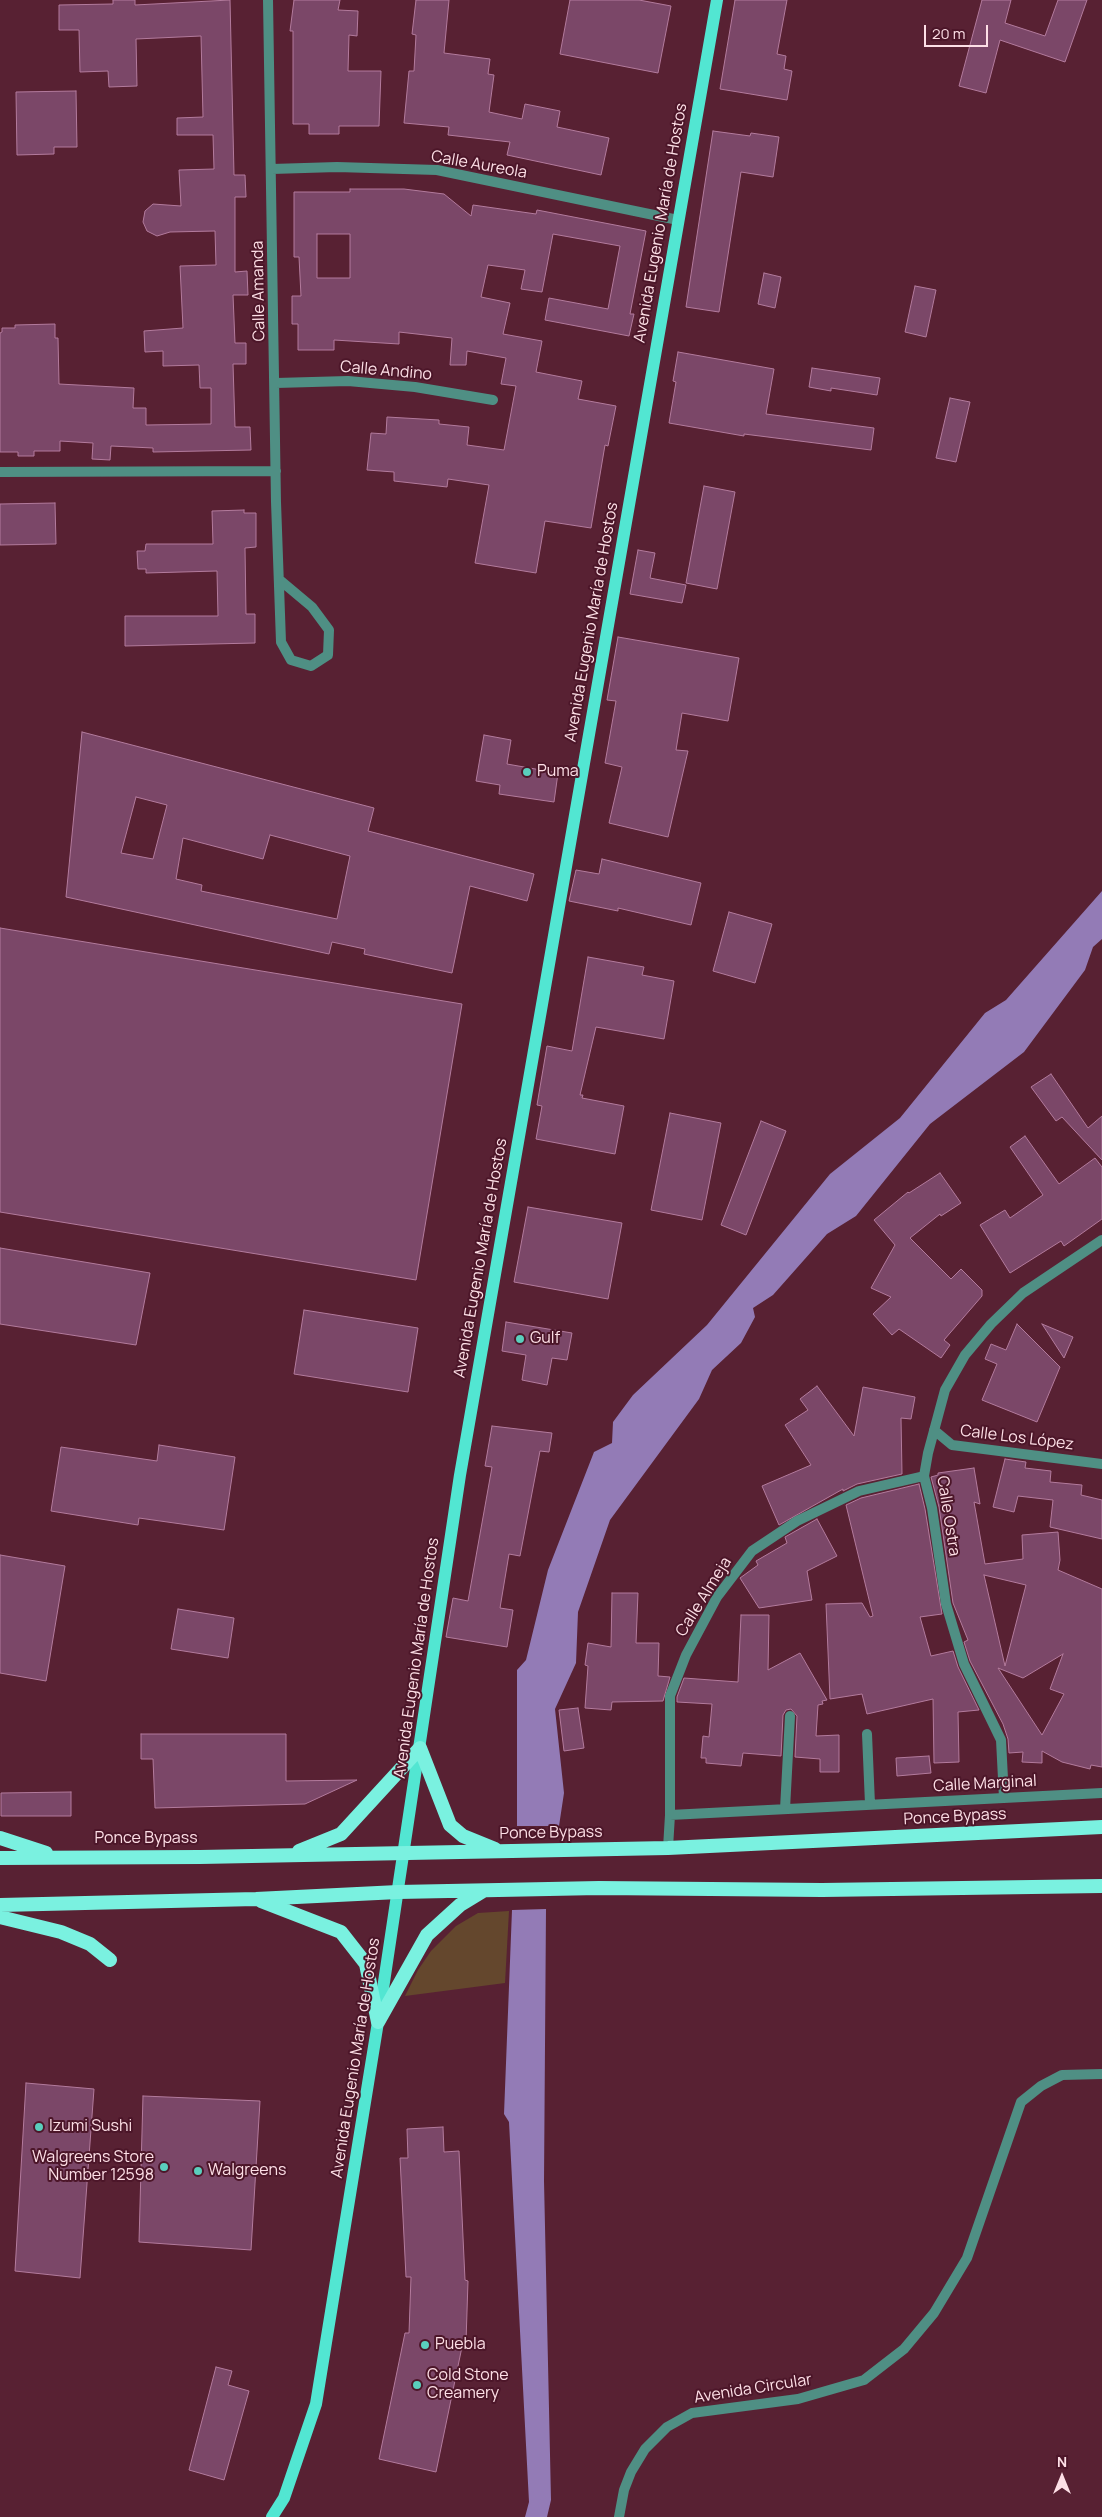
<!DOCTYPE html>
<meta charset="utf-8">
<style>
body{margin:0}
#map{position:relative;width:1102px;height:2517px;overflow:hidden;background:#582133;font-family:Manrope,sans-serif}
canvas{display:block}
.north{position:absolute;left:1037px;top:2452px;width:50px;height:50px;-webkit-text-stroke:4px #4c1629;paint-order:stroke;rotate:0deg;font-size:14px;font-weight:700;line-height:20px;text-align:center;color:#fddfe6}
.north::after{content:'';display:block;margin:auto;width:18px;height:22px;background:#fddfe6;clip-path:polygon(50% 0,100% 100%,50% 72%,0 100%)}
.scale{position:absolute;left:924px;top:25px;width:64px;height:22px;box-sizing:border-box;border:2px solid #fddfe6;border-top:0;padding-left:6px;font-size:15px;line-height:18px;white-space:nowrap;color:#fddfe6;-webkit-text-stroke:4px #4c1629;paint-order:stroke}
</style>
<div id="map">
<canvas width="1102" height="2517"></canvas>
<div class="north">N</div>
<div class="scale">20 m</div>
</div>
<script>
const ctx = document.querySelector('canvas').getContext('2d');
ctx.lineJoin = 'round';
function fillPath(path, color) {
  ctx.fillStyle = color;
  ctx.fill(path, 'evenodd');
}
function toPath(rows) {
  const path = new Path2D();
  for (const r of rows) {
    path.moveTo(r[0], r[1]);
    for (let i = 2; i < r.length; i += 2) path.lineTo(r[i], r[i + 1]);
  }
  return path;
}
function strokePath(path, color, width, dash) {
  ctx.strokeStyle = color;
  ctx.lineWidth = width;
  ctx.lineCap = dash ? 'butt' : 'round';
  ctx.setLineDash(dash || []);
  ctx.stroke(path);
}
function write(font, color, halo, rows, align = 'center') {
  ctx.font = font + ' Manrope,sans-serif';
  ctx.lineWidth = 4;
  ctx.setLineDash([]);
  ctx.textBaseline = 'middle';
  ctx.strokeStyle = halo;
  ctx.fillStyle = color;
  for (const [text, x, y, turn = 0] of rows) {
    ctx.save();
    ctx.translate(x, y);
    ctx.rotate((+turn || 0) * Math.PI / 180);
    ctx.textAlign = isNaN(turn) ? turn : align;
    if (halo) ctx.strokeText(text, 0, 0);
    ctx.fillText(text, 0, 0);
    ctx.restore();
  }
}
fillPath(toPath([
 [509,1911,505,1983,405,1996,418,1970,431,1951,456,1926,478,1913]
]), '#64472d');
fillPath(toPath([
 [1102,891,1102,939,1093,947,1085,970,1024,1052,930,1124,856,1216,827,1234,773,1295,753,1308,755,1317,741,1343,712,1370,699,1399,610,1520,578,1612,576,1663,555,1709,564,1793,559,1826,517,1826,517,1670,526,1660,548,1570,594,1452,612,1443,613,1422,633,1395,707,1325,830,1174,900,1118,985,1013,1006,1000],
 [546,1909,544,2181,551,2500,547,2517,525,2517,529,2502,509,2122,504,2114,512,1910]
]), '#937bb6');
const building = toPath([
 [113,0,135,0,135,5,230,0,234,175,245,175,246,197,235,197,235,272,247,271,248,295,233,295,235,343,246,343,246,364,233,364,235,427,250,427,251,450,153,452,153,448,111,446,110,460,92,459,93,443,60,441,60,451,34,451,34,456,18,456,18,452,0,452,0,333,2,332,2,328,15,328,15,325,55,324,55,338,58,338,59,384,134,388,133,408,146,408,146,425,211,424,211,388,200,388,199,365,163,366,163,351,145,352,144,331,183,328,180,266,216,265,215,231,170,232,157,236,147,231,143,222,145,211,153,204,181,206,179,170,214,169,213,135,177,135,177,118,203,117,201,36,136,39,137,86,109,87,108,71,80,72,79,30,59,30,59,5,113,4,113,0],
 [294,0,340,0,338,10,358,11,357,36,349,35,348,71,381,71,379,126,339,126,339,134,309,134,309,124,293,124,293,31,290,31,294,0],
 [416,0,449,0,444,53,490,59,488,74,494,75,489,112,522,119,525,104,560,111,557,127,609,138,601,175,507,155,510,142,448,135,449,127,404,123,409,71,414,71,416,35,412,34,416,0],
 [570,0,639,0,671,6,658,73,560,54,570,0],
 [735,0,787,0,777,54,786,56,784,69,792,71,787,100,720,89,735,0],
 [982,0,1011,0,1005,23,1045,36,1058,0,1087,0,1065,62,1000,40,986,93,959,86,982,0],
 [76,91,77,147,54,147,54,154,17,155,16,92,76,91],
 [713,131,750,136,751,133,779,137,773,177,741,172,719,312,686,307,713,131],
 [350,189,404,189,444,194,471,216,473,205,536,214,537,210,646,231,630,314,634,314,629,336,545,320,549,298,608,309,620,246,553,234,542,292,521,289,525,270,488,265,481,297,510,303,503,334,542,341,536,372,582,381,578,399,616,406,608,446,605,445,591,528,545,521,536,573,475,563,489,485,448,479,447,487,394,481,394,472,367,470,371,433,386,434,387,417,439,420,439,424,469,427,467,445,504,450,516,386,501,384,506,358,467,351,466,365,450,365,452,338,399,332,399,344,334,340,334,350,298,350,298,324,292,324,292,296,301,296,299,257,294,257,294,192,350,192,350,189],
 [317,234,350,234,350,278,317,278,317,234],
 [764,273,781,277,775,308,758,304,764,273],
 [915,286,936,290,926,337,905,332,915,286],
 [678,352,774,369,766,414,874,428,871,450,744,434,744,436,669,423,676,382,673,381,678,352],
 [812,368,880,378,877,395,831,388,831,391,809,387,812,368],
 [950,398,970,402,956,462,936,458,950,398],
 [704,486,735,492,717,589,686,583,704,486],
 [55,503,56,544,0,545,0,504,55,503],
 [244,510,244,513,256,513,256,547,245,548,246,614,255,614,255,643,125,646,125,616,218,616,217,571,146,573,146,569,138,569,137,551,145,551,146,544,213,544,212,511,244,510],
 [638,550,655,553,650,578,686,585,682,603,630,594,638,550],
 [618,637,739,658,728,721,682,713,676,750,688,751,668,837,609,823,622,767,605,763,616,701,607,700,618,637],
 [82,732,374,808,368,831,534,874,527,901,470,886,452,973,364,954,365,949,332,942,329,954,66,897,82,732],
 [136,797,167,805,153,859,121,853,136,797],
 [270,835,350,856,337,919,201,891,202,885,176,879,183,838,263,859,270,835],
 [484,735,511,740,507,764,558,773,554,802,499,794,500,785,476,781,484,735],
 [602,859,701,883,691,925,618,908,618,911,569,901,576,870,599,874,602,859],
 [729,912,772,924,755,983,713,971,729,912],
 [0,928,462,1004,416,1280,0,1212,0,928],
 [588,957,644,967,642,975,674,981,664,1039,596,1027,580,1095,583,1095,582,1098,624,1106,615,1154,536,1139,542,1106,537,1105,547,1046,572,1051,588,957],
 [1051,1074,1088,1128,1102,1116,1102,1160,1062,1117,1056,1121,1031,1087,1051,1074],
 [670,1113,721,1123,702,1220,651,1210,670,1113],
 [761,1121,786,1131,746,1235,721,1225,761,1121],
 [1025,1136,1059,1184,1095,1158,1102,1167,1102,1219,1064,1246,1061,1241,1010,1273,980,1225,1005,1210,1010,1218,1043,1195,1010,1147,1025,1136],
 [940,1173,961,1203,941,1216,940,1214,910,1238,951,1279,961,1269,982,1290,982,1296,944,1340,950,1345,941,1358,899,1329,892,1335,873,1314,891,1297,871,1288,895,1245,874,1220,908,1192,909,1193,940,1173],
 [528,1207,622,1223,608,1299,514,1282,528,1207],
 [0,1248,150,1273,136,1345,0,1324,0,1248],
 [304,1310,418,1328,408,1392,294,1374,304,1310],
 [506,1322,572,1333,567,1360,552,1358,547,1385,522,1380,526,1355,502,1351,506,1322],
 [1017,1324,1060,1367,1037,1422,982,1400,997,1364,985,1359,991,1344,1006,1350,1017,1324],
 [1042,1324,1073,1337,1064,1358,1042,1324],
 [817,1386,854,1436,863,1387,915,1397,911,1419,901,1418,902,1474,857,1484,843,1491,843,1489,779,1525,762,1486,811,1465,785,1425,808,1410,800,1399,817,1386],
 [492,1426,552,1433,549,1452,540,1451,520,1556,509,1554,500,1608,513,1610,507,1647,446,1637,453,1598,468,1601,492,1467,485,1466,492,1426],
 [159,1445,235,1457,224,1530,139,1518,138,1525,51,1511,61,1447,157,1461,159,1445],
 [1005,1459,1026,1462,1025,1468,1051,1471,1050,1482,1082,1485,1081,1495,1102,1500,1102,1539,1050,1527,1053,1500,1018,1496,1014,1512,993,1507,1005,1459],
 [974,1468,980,1504,974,1502,985,1564,1023,1559,1022,1535,1058,1532,1060,1560,1058,1570,1102,1589,1102,1767,1091,1765,1090,1769,1062,1762,1042,1751,1042,1763,1022,1762,1023,1752,1009,1753,1008,1739,1003,1724,970,1661,964,1642,968,1640,953,1603,939,1507,931,1477,938,1475,938,1473,974,1468],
 [984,1575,1026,1585,1005,1666,984,1575],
 [1063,1654,1050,1689,1064,1694,1042,1735,998,1668,1023,1678,1063,1654],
 [919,1484,925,1509,942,1614,920,1617,931,1656,953,1651,958,1667,979,1710,958,1712,959,1762,934,1763,933,1699,867,1714,862,1694,830,1699,826,1604,862,1603,870,1617,873,1616,846,1505,861,1498,919,1484],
 [817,1519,837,1556,807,1571,812,1600,759,1608,740,1578,758,1565,756,1561,787,1543,785,1537,817,1519],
 [0,1555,65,1566,46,1681,0,1673,0,1555],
 [612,1593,638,1593,636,1643,659,1643,658,1676,670,1677,663,1701,612,1702,611,1710,585,1708,588,1666,585,1665,588,1643,611,1647,612,1593],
 [178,1609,234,1618,228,1658,171,1649,178,1609],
 [741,1615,769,1615,768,1670,800,1653,827,1700,822,1701,823,1704,818,1705,816,1736,839,1735,839,1772,820,1772,820,1759,795,1757,797,1716,791,1709,786,1710,783,1715,781,1756,743,1753,741,1766,706,1763,706,1758,701,1758,703,1736,709,1737,712,1704,677,1702,677,1697,684,1678,738,1682,741,1615],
 [578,1708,584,1748,564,1751,559,1710,578,1708],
 [141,1734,286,1734,286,1781,357,1780,305,1804,155,1808,153,1759,141,1759,141,1734],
 [929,1756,931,1773,897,1776,896,1758,929,1756],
 [71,1792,71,1816,1,1816,1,1793,71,1792],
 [26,2083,94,2089,80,2278,15,2271,26,2083],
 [143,2096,260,2101,251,2250,139,2242,143,2096],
 [443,2127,444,2152,459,2151,465,2280,468,2281,466,2342,463,2342,436,2472,379,2459,405,2333,409,2333,411,2277,406,2277,400,2158,408,2158,407,2129,443,2127],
 [216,2367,232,2371,228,2385,249,2391,224,2480,189,2470,216,2367]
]);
fillPath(building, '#7b4768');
strokePath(building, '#b37b9d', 1);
strokePath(toPath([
 [268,0,276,502,281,642,291,660,311,666,328,655,329,630,312,607,281,581],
 [272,169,337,167,437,170,678,220],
 [276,383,348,381,415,387,493,400],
 [0,472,276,471],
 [934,1430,952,1445,1102,1464],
 [867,1734,870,1804],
 [1004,1798,1001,1740,964,1664,946,1604,932,1508,924,1476,928,1453,945,1390,965,1355,991,1324,1023,1293,1102,1240],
 [785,1809,790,1716],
 [670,1815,1102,1793],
 [668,1848,670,1815,670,1696,686,1655,717,1597,752,1551,797,1521,859,1491,924,1476],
 [619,2517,624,2490,631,2472,645,2449,667,2427,692,2413,798,2399,864,2380,904,2349,934,2313,967,2258,1021,2102,1041,2086,1062,2075,1102,2074]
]), '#4f8f84', 10);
strokePath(toPath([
 [272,2517,284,2498,316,2404,378,2022,460,1475,717,0]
]), '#52e6d2', 12);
strokePath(toPath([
 [0,1838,46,1853],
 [299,1851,341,1834,420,1748,450,1825,463,1836,495,1849],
 [0,1858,200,1857,668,1848,1102,1827],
 [261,1901,341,1932,366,1964,378,2022],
 [0,1905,256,1899,398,1892,599,1888,822,1890,1102,1886],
 [0,1917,61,1932,90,1944,110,1960],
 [378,2022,427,1935,460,1905,483,1891]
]), '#7af1e0', 14);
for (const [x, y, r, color] of [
 [527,772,5,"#5acebd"],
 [520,1339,5,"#5acebd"],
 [39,2127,5,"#5acebd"],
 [164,2167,5,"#5acebd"],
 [198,2171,5,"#5acebd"],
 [425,2345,5,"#5acebd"],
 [417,2385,5,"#5acebd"]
]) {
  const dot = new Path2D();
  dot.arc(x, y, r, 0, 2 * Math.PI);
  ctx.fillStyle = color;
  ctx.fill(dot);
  strokePath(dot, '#4c1629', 2);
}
write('16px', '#fddfe6', '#4c1629', [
 ["Calle Aureola",479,165,10],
 ["Avenida Eugenio María de Hostos",661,223,-80],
 ["Calle Amanda",259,291,-91],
 ["Calle Andino",386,371,5],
 ["Avenida Eugenio María de Hostos",592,622,-80],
 ["Avenida Eugenio María de Hostos",481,1258,-80],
 ["Calle Los López",1017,1438,7],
 ["Calle Ostra",948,1516,81],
 ["Calle Almeja",704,1597,-58],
 ["Avenida Eugenio María de Hostos",417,1658,-82],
 ["Calle Marginal",985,1784,-3],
 ["Ponce Bypass",955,1817,-3],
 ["Ponce Bypass",551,1833,-1],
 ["Ponce Bypass",146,1839],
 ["Avenida Eugenio María de Hostos",356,2058,-81],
 ["Avenida Circular",753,2389,-9]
]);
write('16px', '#fddfe6', '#4c1629', [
 ["Puma",537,772],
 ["Gulf",530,1339],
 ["Izumi Sushi",49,2127],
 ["Walgreens Store",154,2158,"right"],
 ["Number 12598",154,2176,"right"],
 ["Walgreens",208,2171],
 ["Puebla",435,2345],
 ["Cold Stone",427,2376],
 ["Creamery",427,2394]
], 'left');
</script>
